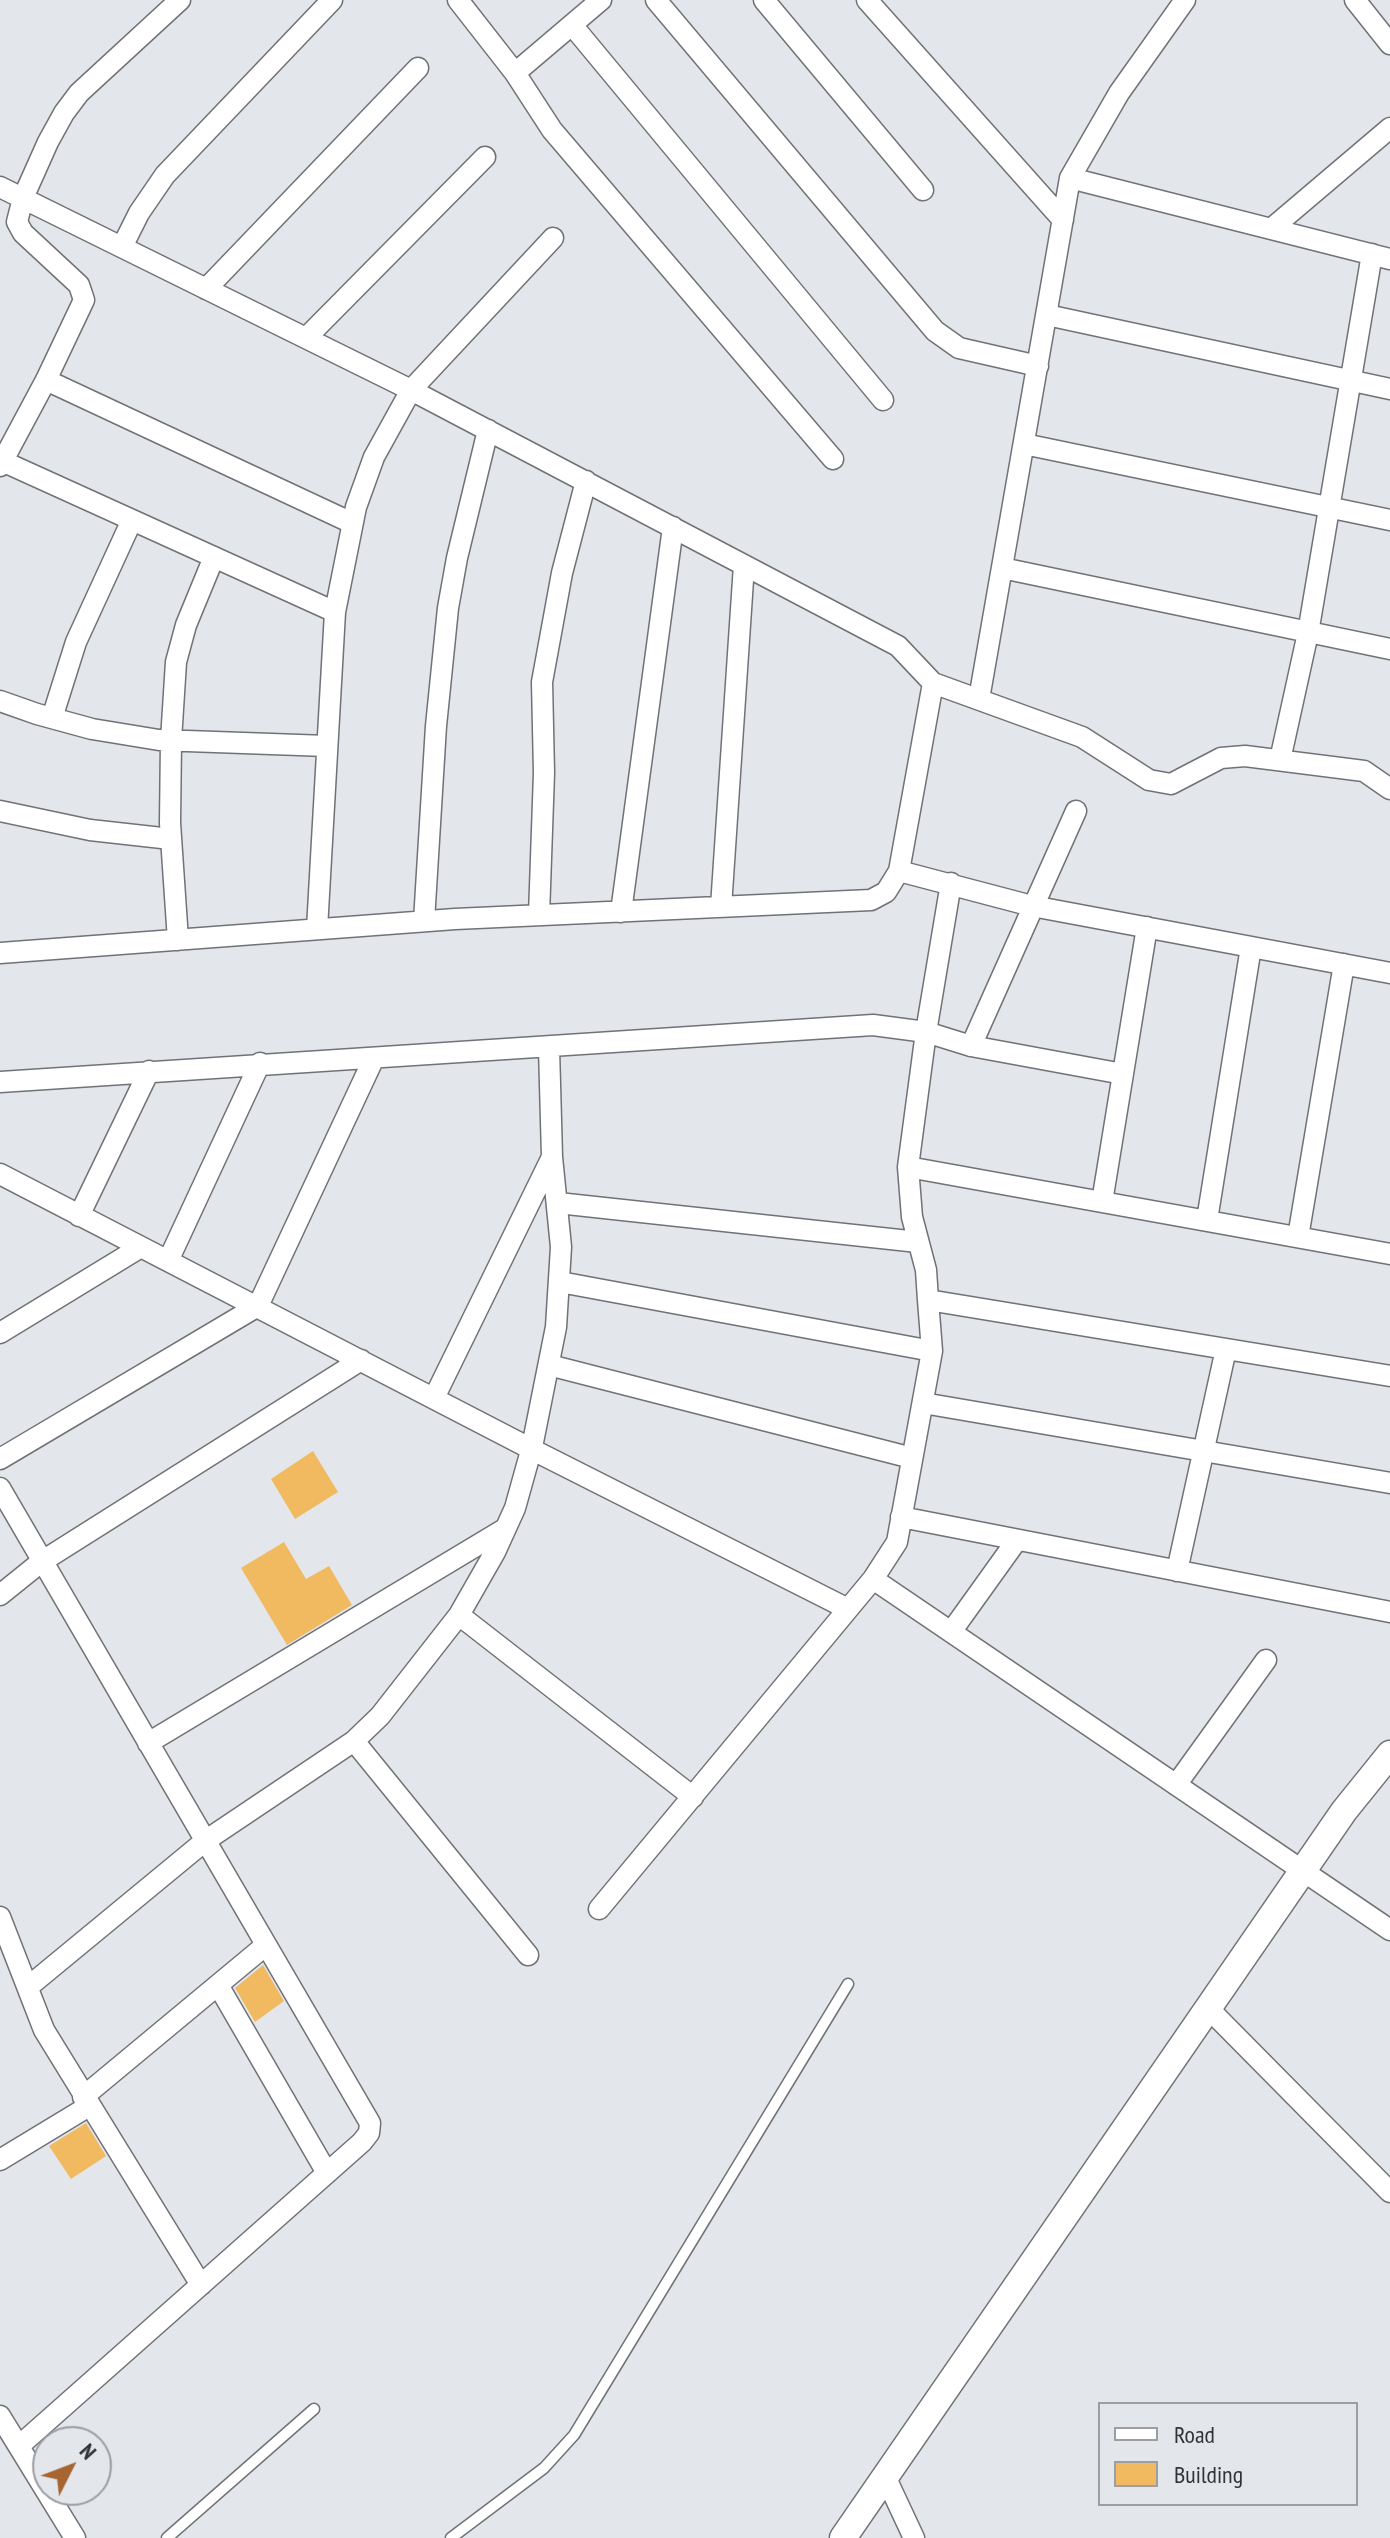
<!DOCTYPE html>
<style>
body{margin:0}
#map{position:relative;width:1390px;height:2538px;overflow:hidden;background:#e3e6eb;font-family:"PT Sans Narrow",sans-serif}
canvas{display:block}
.legend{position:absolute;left:1098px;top:2402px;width:260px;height:104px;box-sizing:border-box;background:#e3e6eb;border:2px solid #9c9ea2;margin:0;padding:10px 14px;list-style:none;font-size:24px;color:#323335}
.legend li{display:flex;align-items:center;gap:16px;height:40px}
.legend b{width:40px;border:2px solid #9c9ea2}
.north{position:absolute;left:32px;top:2426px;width:80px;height:80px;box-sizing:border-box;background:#e3e6eb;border:2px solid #9c9ea2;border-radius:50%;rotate:48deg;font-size:22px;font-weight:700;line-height:32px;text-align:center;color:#323335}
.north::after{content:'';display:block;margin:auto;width:28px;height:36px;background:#a76531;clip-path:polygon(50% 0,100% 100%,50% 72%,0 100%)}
</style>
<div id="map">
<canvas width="1390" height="2538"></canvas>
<ul class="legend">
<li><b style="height:10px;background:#fff"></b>Road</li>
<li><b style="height:22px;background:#f1ba61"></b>Building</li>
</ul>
<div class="north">N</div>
</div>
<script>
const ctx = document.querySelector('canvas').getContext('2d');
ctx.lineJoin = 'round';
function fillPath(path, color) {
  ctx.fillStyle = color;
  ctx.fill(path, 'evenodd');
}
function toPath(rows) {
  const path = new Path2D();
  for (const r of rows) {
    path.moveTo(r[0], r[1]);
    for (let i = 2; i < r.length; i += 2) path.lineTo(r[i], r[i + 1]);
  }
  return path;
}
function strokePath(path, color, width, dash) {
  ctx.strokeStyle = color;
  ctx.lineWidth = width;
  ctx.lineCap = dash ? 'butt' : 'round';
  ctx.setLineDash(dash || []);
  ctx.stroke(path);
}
fillPath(toPath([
 [313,1451,338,1492,295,1519,271,1479],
 [284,1542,306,1579,329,1566,352,1605,287,1645,241,1568],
 [263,1965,284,2001,255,2022,235,1988],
 [86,2123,106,2156,71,2179,49,2146]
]), '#f1ba61');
const service = toPath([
 [167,2538,314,2409],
 [451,2538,544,2468,574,2435,848,1984]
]);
const minor = toPath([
 [458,0,515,73,552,130,833,459],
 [656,0,935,331,959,348,1038,366],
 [764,0,923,190],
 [867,0,1063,220],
 [1355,0,1390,44],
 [572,25,883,400],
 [515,73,601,0],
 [1070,178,1390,259],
 [0,187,411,390,898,646,933,683,1082,737,1149,780,1171,784,1221,758,1245,756,1364,771,1390,789],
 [1271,229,1390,128],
 [122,247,139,213,165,175,332,0],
 [206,289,418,68],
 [1047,315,1390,389],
 [306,338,485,157],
 [46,380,352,523],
 [1024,444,1390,520],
 [0,460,335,612],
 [0,466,46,380,84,300,79,285,23,233,17,222,23,198,48,142,64,113,79,93,180,0],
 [1002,568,1390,649],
 [979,699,1070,178,1119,93,1185,0],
 [0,701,37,714,92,729,159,740,327,746],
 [52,718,76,642,132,520],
 [1280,760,1308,633,1372,254],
 [0,811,90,830,171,839],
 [899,871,1032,906,1390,973],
 [721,907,744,565],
 [621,912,673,527],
 [539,915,544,773,542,682,562,573,586,481],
 [424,921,436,726,448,608,457,558,488,430],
 [317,929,335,612,356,507,374,457,411,390,553,238],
 [178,940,170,823,171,740,176,662,186,625,214,557],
 [0,953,455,919,871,900,886,892,899,871,933,683],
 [971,1046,1076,811],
 [0,1082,873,1025,926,1032,971,1046,1123,1074],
 [908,1167,1390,1254],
 [0,1174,539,1453,848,1609],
 [1102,1202,1147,927],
 [558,1203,918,1242],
 [79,1216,149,1071],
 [1207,1220,1251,947],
 [1298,1237,1344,964],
 [168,1261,260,1063],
 [560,1282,932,1351],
 [928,1300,926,1270,912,1217,908,1167,926,1032,951,883],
 [0,1333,141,1247],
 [549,1365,912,1458],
 [434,1398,552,1157],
 [923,1403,1390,1483],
 [0,1459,258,1306,374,1058],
 [0,1488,370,2123,369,2133,362,2142,19,2446],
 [901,1517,1390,1612],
 [1177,1571,1226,1349],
 [873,1579,1390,1930],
 [0,1595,41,1562,361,1360],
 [459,1615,693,1797],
 [951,1632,1017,1540],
 [354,1741,528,1955],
 [148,1743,506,1528],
 [1176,1785,1266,1660],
 [599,1909,873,1579,897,1542,932,1351,928,1300,1390,1376],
 [0,1917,44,2030,201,2285],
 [218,1985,327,2173],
 [28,1987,205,1841,354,1741,380,1716,459,1615,495,1552,515,1508,532,1447,556,1327,561,1247,552,1157,549,1048],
 [1208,2008,1390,2192],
 [83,2097,266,1945],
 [0,2160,89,2106],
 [0,2416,75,2538],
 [885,2476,914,2538]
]);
const tertiary = toPath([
 [843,2538,1344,1811,1390,1754]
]);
strokePath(service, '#6f7277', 13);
strokePath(minor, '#6f7277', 23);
strokePath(tertiary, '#6f7277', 29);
strokePath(service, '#fff', 10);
strokePath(minor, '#fff', 20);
strokePath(tertiary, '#fff', 26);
</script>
